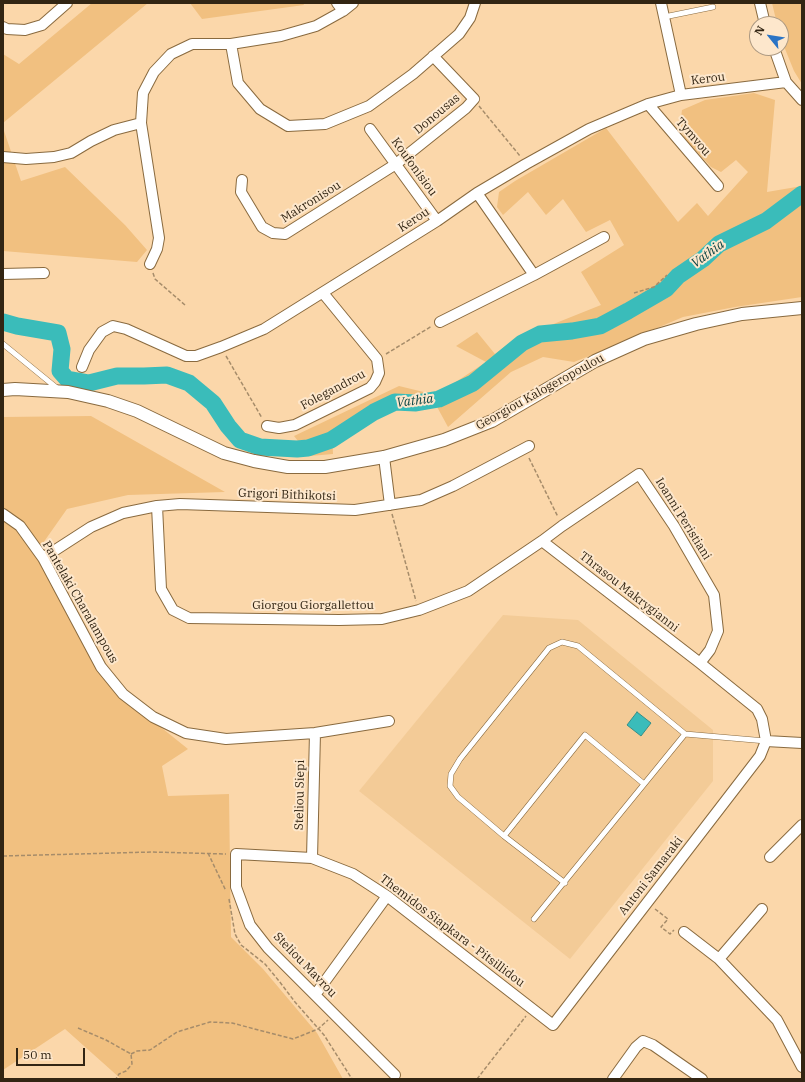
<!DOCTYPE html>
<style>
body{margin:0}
#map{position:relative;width:805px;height:1082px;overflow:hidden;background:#fbd7aa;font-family:"IBM Plex Serif",serif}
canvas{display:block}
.frame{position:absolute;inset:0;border:4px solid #322513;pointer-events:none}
.north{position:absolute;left:749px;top:16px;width:40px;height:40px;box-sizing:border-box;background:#fde7cc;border:1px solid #ac9982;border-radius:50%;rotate:300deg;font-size:11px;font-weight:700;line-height:16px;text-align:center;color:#322513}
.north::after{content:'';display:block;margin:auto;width:14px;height:18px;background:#2b74c5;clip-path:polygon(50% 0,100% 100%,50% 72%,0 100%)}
.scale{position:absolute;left:16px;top:1048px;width:69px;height:18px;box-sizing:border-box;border:2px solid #322513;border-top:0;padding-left:5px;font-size:12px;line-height:14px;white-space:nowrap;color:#322513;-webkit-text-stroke:3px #fde7cc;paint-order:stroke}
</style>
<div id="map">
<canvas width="805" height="1082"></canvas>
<div class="frame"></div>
<div class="north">N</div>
<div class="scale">50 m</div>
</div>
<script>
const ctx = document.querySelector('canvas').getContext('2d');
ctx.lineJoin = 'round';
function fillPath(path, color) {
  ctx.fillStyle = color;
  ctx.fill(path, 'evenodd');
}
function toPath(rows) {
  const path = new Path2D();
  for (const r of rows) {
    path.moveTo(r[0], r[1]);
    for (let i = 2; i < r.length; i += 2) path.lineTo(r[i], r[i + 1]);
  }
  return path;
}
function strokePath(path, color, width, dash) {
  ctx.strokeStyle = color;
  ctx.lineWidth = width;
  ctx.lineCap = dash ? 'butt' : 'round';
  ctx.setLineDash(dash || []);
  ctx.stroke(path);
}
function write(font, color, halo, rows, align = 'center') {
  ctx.font = font + ' "IBM Plex Serif",serif';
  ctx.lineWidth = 4;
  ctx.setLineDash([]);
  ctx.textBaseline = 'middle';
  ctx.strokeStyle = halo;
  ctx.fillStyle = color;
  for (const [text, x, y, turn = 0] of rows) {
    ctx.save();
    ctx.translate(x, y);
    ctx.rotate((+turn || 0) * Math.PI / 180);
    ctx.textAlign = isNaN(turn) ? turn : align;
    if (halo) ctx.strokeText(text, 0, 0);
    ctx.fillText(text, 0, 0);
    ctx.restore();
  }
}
fillPath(toPath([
 [503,615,578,620,713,730,713,781,570,959,359,791]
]), '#f3cb97');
fillPath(toPath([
 [92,3,148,3,3,123,3,54,19,64],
 [190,3,303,3,304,5,202,19],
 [772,3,802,3,802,84,794,71,781,39,781,24,777,24],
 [754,93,775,100,767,192,802,186,802,297,735,307,683,317,610,348,574,362,543,357,511,372,448,427,436,405,395,410,332,433,333,454,310,456,294,436,399,386,436,395,486,362,456,346,477,332,495,354,520,335,551,325,601,305,581,272,624,245,610,220,586,232,563,199,546,215,528,192,503,215,497,207,499,192,515,181,606,128,678,222,697,203,708,216,748,172,736,160,721,172,711,167,685,139,680,126,682,110,705,100],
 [3,128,21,181,65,167,125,225,147,250,137,262,3,251],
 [91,416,225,492,128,495,67,509,36,553,112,688,188,749,162,766,168,796,229,794,231,937,263,969,317,1033,343,1079,121,1079,65,1029,3,1070,3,417]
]), '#f1c080');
const water = toPath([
 [637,712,651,723,641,736,627,725,637,712]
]);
fillPath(water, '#3abcba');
strokePath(water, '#388f88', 1);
strokePath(toPath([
 [3,322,17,326,58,333,62,349,60,371,67,379,89,383,117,376,144,376,167,375,189,383,213,403,228,426,240,440,260,447,297,449,308,448,331,440,374,412,395,402,416,403,439,399,473,383,522,343,540,334,572,331,600,326,628,311,666,289,678,276,703,259,719,244,766,221,802,194]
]), '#3abcba', 17);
const service = toPath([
 [664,17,713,7],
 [3,344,58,389],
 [504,836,585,735,644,784],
 [565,883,504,836,458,797,450,786,451,774,460,759,549,648,562,642,578,646,685,734],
 [534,919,685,734,766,741]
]);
const minor = toPath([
 [337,3,343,11],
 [661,3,681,95],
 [760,3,765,24],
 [3,27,7,29,25,30,42,25,67,3],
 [231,44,238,83,260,109,288,126,325,124,369,106,413,74,459,34,470,18,475,3],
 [774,48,786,82,802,100],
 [648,104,718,186],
 [370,129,437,221],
 [3,157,26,159,54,157,71,153,91,141,114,130,141,123],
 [242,180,241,192,262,227,273,233,285,234,396,164,466,108,474,99,433,56],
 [477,193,534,275],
 [150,264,157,249,159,238,141,123,143,93,154,72,171,54,192,44,231,44,281,36,316,26,343,11,353,3],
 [3,274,44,273],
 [440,322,534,275,604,237],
 [82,367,89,350,102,332,113,326,126,329,186,356,196,356,221,347,264,329,437,221,477,193,526,164,589,129,648,104,681,95,786,82],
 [267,426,279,428,295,425,370,388,375,382,379,373,377,359,323,293],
 [384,457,390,505],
 [157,506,161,589,173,610,189,618,339,620,382,619,419,610,468,591,542,541,562,526,639,474,674,526,714,595,718,631,710,650,700,663],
 [3,514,20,526,43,558,101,667,123,694,153,717,186,733,226,739,315,733,389,721],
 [542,541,700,663,757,709,762,719,766,741],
 [43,558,91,527,123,513,157,506,180,504,355,510,421,500,453,486,529,446],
 [766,741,802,743],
 [770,857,802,825],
 [312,858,315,733],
 [684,932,719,959,777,1020,802,1067],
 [719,959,762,909],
 [315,995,387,896],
 [395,1075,268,948,250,925,236,887,236,854,312,858,353,874,387,896,553,1025,760,756,766,741],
 [613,1079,636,1047,643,1041,653,1045,702,1079]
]);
const tertiary = toPath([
 [3,390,15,389,68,392,108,401,137,411,224,453,254,461,288,467,325,467,384,457,444,440,492,421,595,361,644,339,696,324,742,314,802,308]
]);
strokePath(service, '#896a3f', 6);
strokePath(minor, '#896a3f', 12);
strokePath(tertiary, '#896a3f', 14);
strokePath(toPath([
 [479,106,520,156],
 [153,273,155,279,185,305],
 [634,293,654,287,667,275],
 [386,354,432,326],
 [226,356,262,418],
 [529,458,558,517],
 [392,514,416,601],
 [208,853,226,891],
 [3,856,152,852,226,854],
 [229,899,235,934,241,945,265,964,279,981,295,1002,324,1035,352,1079],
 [655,909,668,919,661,927,670,934,674,930],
 [78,1028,106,1040,131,1054,132,1064,126,1071,119,1074,116,1079],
 [131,1054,137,1051,150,1050,177,1032,210,1022,232,1023,293,1039,318,1029,328,1020],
 [477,1079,526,1016]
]), '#a68c6a', 1.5, [4, 2]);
strokePath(service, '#fff', 5);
strokePath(minor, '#fff', 10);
strokePath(tertiary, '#fff', 12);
write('12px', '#322513', '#fde7cc', [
 ["Kerou",708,79,-7],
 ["Donousas",437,114,-40],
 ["Tymvou",693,137,49],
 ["Koufonisiou",414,167,54],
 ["Makronisou",311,202,-32],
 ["Kerou",414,220,-33],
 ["Folegandrou",333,390,-28],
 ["Georgiou Kalogeropoulou",540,392,-29],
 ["Grigori Bithikotsi",287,495,2],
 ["Ioanni Peristiani",683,519,58],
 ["Thrasou Makrygianni",629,592,38],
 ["Pantelaki Charalampous",80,602,60],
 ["Giorgou Giorgallettou",313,606],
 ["Steliou Siepi",300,795,-89],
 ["Antoni Samaraki",651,876,-52],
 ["Themidos Siapkara - Pitsillidou",452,931,37],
 ["Steliou Mavrou",305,965,46]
]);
write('italic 13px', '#0c4545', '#fde7cc', [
 ["Vathia",708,254,-36],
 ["Vathia",415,401,-7]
]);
</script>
